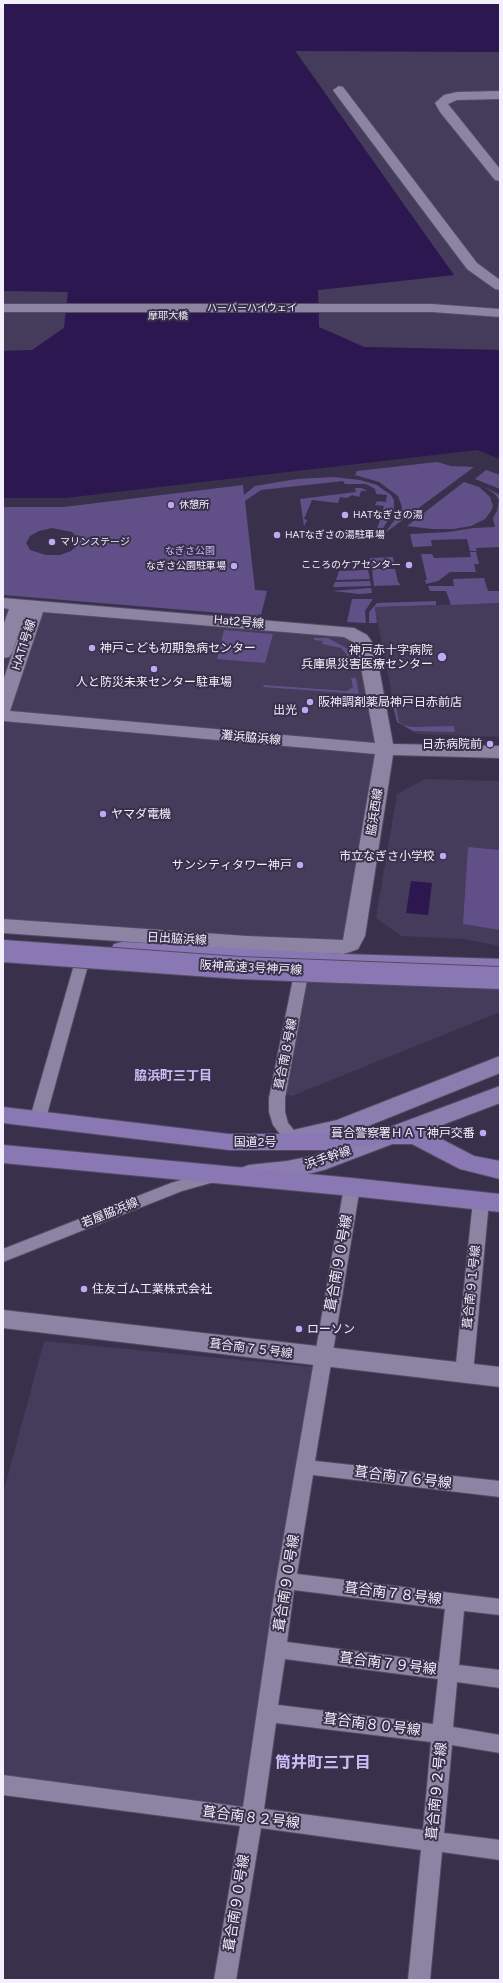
<!DOCTYPE html>
<meta charset="utf-8">
<style>
body{margin:0}
#map{position:relative;width:503px;height:1983px;overflow:hidden;background:#39314b;font-family:Figtree,sans-serif}
canvas{display:block}
.frame{position:absolute;inset:0;border:4px solid #f3effd;pointer-events:none}
</style>
<div id="map">
<canvas width="503" height="1983"></canvas>
<div class="frame"></div>
</div>
<script>
const ctx = document.querySelector('canvas').getContext('2d');
ctx.lineJoin = 'round';
function fillPath(path, color) {
  ctx.fillStyle = color;
  ctx.fill(path, 'evenodd');
}
function toPath(rows) {
  const path = new Path2D();
  for (const r of rows) {
    path.moveTo(r[0], r[1]);
    for (let i = 2; i < r.length; i += 2) path.lineTo(r[i], r[i + 1]);
  }
  return path;
}
function strokePath(path, color, width, dash) {
  ctx.strokeStyle = color;
  ctx.lineWidth = width;
  ctx.lineCap = dash ? 'butt' : 'round';
  ctx.setLineDash(dash || []);
  ctx.stroke(path);
}
function write(font, color, halo, rows, align = 'center') {
  ctx.font = font + ' Figtree,"Noto Sans JP",sans-serif';
  ctx.lineWidth = 4;
  ctx.setLineDash([]);
  ctx.textBaseline = 'middle';
  ctx.strokeStyle = halo;
  ctx.fillStyle = color;
  for (const [text, x, y, turn = 0] of rows) {
    ctx.save();
    ctx.translate(x, y);
    ctx.rotate((+turn || 0) * Math.PI / 180);
    ctx.textAlign = isNaN(turn) ? turn : align;
    if (halo) ctx.strokeText(text, 0, 0);
    ctx.fillText(text, 0, 0);
    ctx.restore();
  }
}
fillPath(toPath([
 [295,50,500,52,500,350,364,347,319,327,318,290,453,275],
 [3,291,68,291,64,328,32,350,3,351],
 [3,603,219,620,361,639,385,749,351,944,3,926],
 [500,603,500,737,418,734,397,722,375,607],
 [425,779,500,781,500,946,464,939,401,936,376,918,397,794],
 [313,979,500,990,500,1012,292,1096,283,1093,306,983],
 [44,1341,313,1367,245,1812,3,1778,3,1494]
]), '#453b5a');
fillPath(toPath([
 [437,462,451,466,474,467,385,533,401,511,402,507,398,496,379,482,355,475,357,471],
 [486,470,500,475,500,489,475,479],
 [333,477,360,480,377,485,391,495,394,500,394,511,380,533,376,532,381,517,383,517,385,513,382,512,384,506,375,505,377,501,386,502,387,495,376,494,375,489,366,484,345,484,343,481,261,490,245,501,255,590,267,591,261,615,258,614,258,616,3,595,3,507,64,507,243,485,244,495,255,486,297,479],
 [52,528,72,532,77,537,78,545,71,551,60,555,46,555,30,550,26,543,30,536,39,531],
 [464,482,479,487,490,497,493,506,491,511,485,519,471,526,453,529,432,529,407,526],
 [485,487,500,495,500,547,476,548,477,551,470,551,467,539,431,540,432,546,413,547,410,534,448,532,474,528,495,527,493,518,497,511,499,500,495,494],
 [355,488,362,488,367,491,361,491,359,497,352,495,347,498,340,497,338,503,312,500,304,519,307,520,304,526,300,499,356,492],
 [470,552,476,552,479,564,474,564,476,572,450,572,438,581,426,584,425,580,427,580,421,554,432,554,434,558,471,557],
 [393,557,395,566,371,567,370,558],
 [372,569,395,569,398,582,401,585,374,586],
 [368,570,370,579,336,580,339,571],
 [484,578,488,591,500,591,500,603,451,605,446,591,430,591,428,586,454,586,453,579],
 [370,581,371,586,333,587,335,582],
 [371,588,372,593,360,594,332,591],
 [352,599,373,599,365,611,366,623,347,622],
 [436,601,436,605,375,607,377,623,369,623,369,612,377,603],
 [224,630,273,634,265,663,217,659],
 [314,638,328,638,352,651,354,663,347,663,347,655,341,648,322,644,323,641,314,640],
 [351,678,356,678,359,694,263,687,264,685,347,691,353,687],
 [393,706,396,706,399,722,403,725,412,727,454,726,455,732,413,731,397,722],
 [468,847,500,850,500,930,463,924]
]), '#615088');
fillPath(toPath([
 [3,3,500,3,500,52,295,51,454,275,318,290,319,327,364,347,500,350,500,459,477,450,65,498,3,498,3,351,32,350,64,328,68,292,3,291],
 [411,881,432,883,428,915,406,913]
]), '#2d1750');
const street = toPath([
 [83,953,88,955,90,958,46,1118,44,1122,38,1124,32,1122,30,1118,76,958,78,955,83,953],
 [303,959,308,961,310,964,285,1098,285,1112,288,1123,301,1139,299,1143,293,1145,287,1143,273,1125,269,1112,269,1098,296,964,298,961,303,959],
 [215,1170,221,1172,223,1176,221,1180,182,1191,3,1262,3,1249,171,1183,215,1170],
 [352,1181,358,1183,360,1187,315,1461,500,1481,500,1497,313,1475,297,1574,500,1599,500,1615,464,1611,459,1665,500,1670,500,1688,457,1682,453,1727,500,1735,500,1753,452,1745,444,1833,500,1840,500,1860,442,1852,430,1980,408,1980,421,1850,261,1828,236,1980,214,1980,240,1826,3,1795,3,1775,243,1807,276,1581,344,1187,346,1183,352,1181],
 [294,1590,445,1609,439,1662,287,1642,294,1590],
 [285,1659,438,1679,433,1724,278,1705,285,1659],
 [276,1723,431,1742,423,1830,264,1809,276,1723],
 [481,1195,487,1197,489,1201,473,1373,470,1378,464,1380,458,1378,455,1373,473,1201,475,1197,481,1195]
]);
const secondary = toPath([
 [339,86,343,87,477,263,500,280,500,290,495,289,467,269,335,93,333,90,339,86],
 [500,91,500,99,457,100,448,104,500,169,500,181,495,180,440,112,435,103,444,95,457,92,500,91],
 [3,304,432,304,500,309,500,317,432,312,3,312,3,304],
 [3,598,354,628,367,635,375,646,393,744,500,746,500,758,393,755,365,936,358,949,350,952,343,954,247,950,3,933,3,919,247,936,343,940,375,754,3,721,3,681,27,610,12,653,9,657,3,658,3,626,9,609,3,608,3,598],
 [43,612,344,637,355,643,357,646,375,743,10,711,43,612],
 [3,1310,500,1367,500,1387,3,1328,3,1310]
]);
const primary = toPath([
 [500,1056,500,1073,353,1132,314,1143,288,1147,280,1145,276,1139,280,1133,337,1120,500,1056],
 [500,1086,500,1103,324,1170,287,1179,249,1183,241,1180,237,1174,241,1168,249,1165,287,1161,312,1156,500,1086]
]);
const highway = toPath([
 [122,942,343,954,500,959,500,973,343,968,122,956,114,954,111,949,114,944,122,942],
 [3,1107,229,1134,327,1134,375,1128,416,1128,424,1130,474,1156,500,1161,500,1179,460,1169,412,1144,375,1144,327,1150,229,1150,3,1123,3,1107],
 [3,1145,352,1178,500,1194,500,1212,352,1196,3,1163,3,1145]
]);
strokePath(street, '#534c62', 2);
strokePath(secondary, '#534c62', 2);
strokePath(primary, '#534c62', 2);
strokePath(highway, '#534c62', 2);
fillPath(street, '#8d84a3');
fillPath(secondary, '#8d84a3');
fillPath(primary, '#8b7dae');
fillPath(highway, '#8a78b5');
const highwayBridge = toPath([
 [3,951,240,968,500,978]
]);
strokePath(highwayBridge, '#534c62', 24, []);
strokePath(highwayBridge, '#8a78b5', 22);
for (const [x, y, r, color] of [
 [171,505,4,"#bfa9f4"],
 [345,515,4,"#bfa9f4"],
 [277,535,4,"#bfa9f4"],
 [52,542,4,"#bfa9f4"],
 [409,565,4,"#bfa9f4"],
 [234,566,4,"#bfa9f4"],
 [92,648,4,"#bfa9f4"],
 [442,657,5,"#bfa9f4"],
 [154,669,4,"#bfa9f4"],
 [310,702,4,"#bfa9f4"],
 [305,710,4,"#bfa9f4"],
 [490,744,4,"#bfa9f4"],
 [103,814,4,"#bfa9f4"],
 [443,856,4,"#bfa9f4"],
 [300,865,4,"#bfa9f4"],
 [483,1133,4,"#bfa9f4"],
 [84,1289,4,"#bfa9f4"],
 [299,1329,4,"#bfa9f4"]
]) {
  const dot = new Path2D();
  dot.arc(x, y, r, 0, 2 * Math.PI);
  ctx.fillStyle = color;
  ctx.fill(dot);
  strokePath(dot, '#39314b', 1.5);
}
write('10px', '#f3effd', '#39314b', [
 ["ハーバーハイウェイ",252,308],
 ["摩耶大橋",168,316]
]);
write('10px', '#f3effd', '#39314b', [
 ["休憩所",179,505],
 ["HATなぎさの湯",353,515],
 ["HATなぎさの湯駐車場",285,535],
 ["マリンステージ",60,542],
 ["こころのケアセンター",401,565,"right"],
 ["なぎさ公園駐車場",226,566,"right"]
], 'left');
write('10px', '#c9b4fe', '#39314b', [
 ["なぎさ公園",190,551]
]);
write('12px', '#f3effd', '#39314b', [
 ["Hat2号線",239,622,5],
 ["HAT1号線",24,645,-72],
 ["灘浜脇浜線",251,738,5],
 ["脇浜西線",375,812,-81],
 ["日出脇浜線",177,939,3],
 ["阪神高速3号神戸線",251,968,3],
 ["葺合南８号線",286,1054,-79],
 ["国道2号",255,1142],
 ["浜手幹線",328,1158,-18],
 ["若屋脇浜線",110,1213,-22],
 ["葺合南９１号線",472,1287,-84],
 ["葺合南７５号線",251,1349,7]
]);
write('12px', '#f3effd', '#39314b', [
 ["神戸こども初期急病センター",100,648,"left"],
 ["神戸赤十字病院",433,650],
 ["兵庫県災害医療センター",433,664],
 ["人と防災未来センター駐車場",154,682,"center"],
 ["阪神調剤薬局神戸日赤前店",318,702,"left"],
 ["出光",297,710],
 ["日赤病院前",482,744],
 ["ヤマダ電機",111,814,"left"],
 ["市立なぎさ小学校",435,856],
 ["サンシティタワー神戸",292,865],
 ["葺合警察署ＨＡＴ神戸交番",475,1133],
 ["住友ゴム工業株式会社",92,1289,"left"],
 ["ローソン",307,1329,"left"]
], 'right');
write('bold 13px', '#cdbdf6', '#39314b', [
 ["脇浜町三丁目",173,1076]
]);
write('14px', '#f3effd', '#39314b', [
 ["葺合南９０号線",339,1263,-80],
 ["葺合南７６号線",403,1478,7],
 ["葺合南９０号線",287,1583,-81],
 ["葺合南７８号線",393,1594,7],
 ["葺合南７９号線",388,1664,7],
 ["葺合南８０号線",372,1725,7],
 ["葺合南９２号線",437,1791,-84],
 ["葺合南８２号線",251,1818,7],
 ["葺合南９０号線",237,1903,-81]
]);
write('bold 16px', '#cdbdf6', '#39314b', [
 ["筒井町三丁目",323,1763]
]);
</script>
